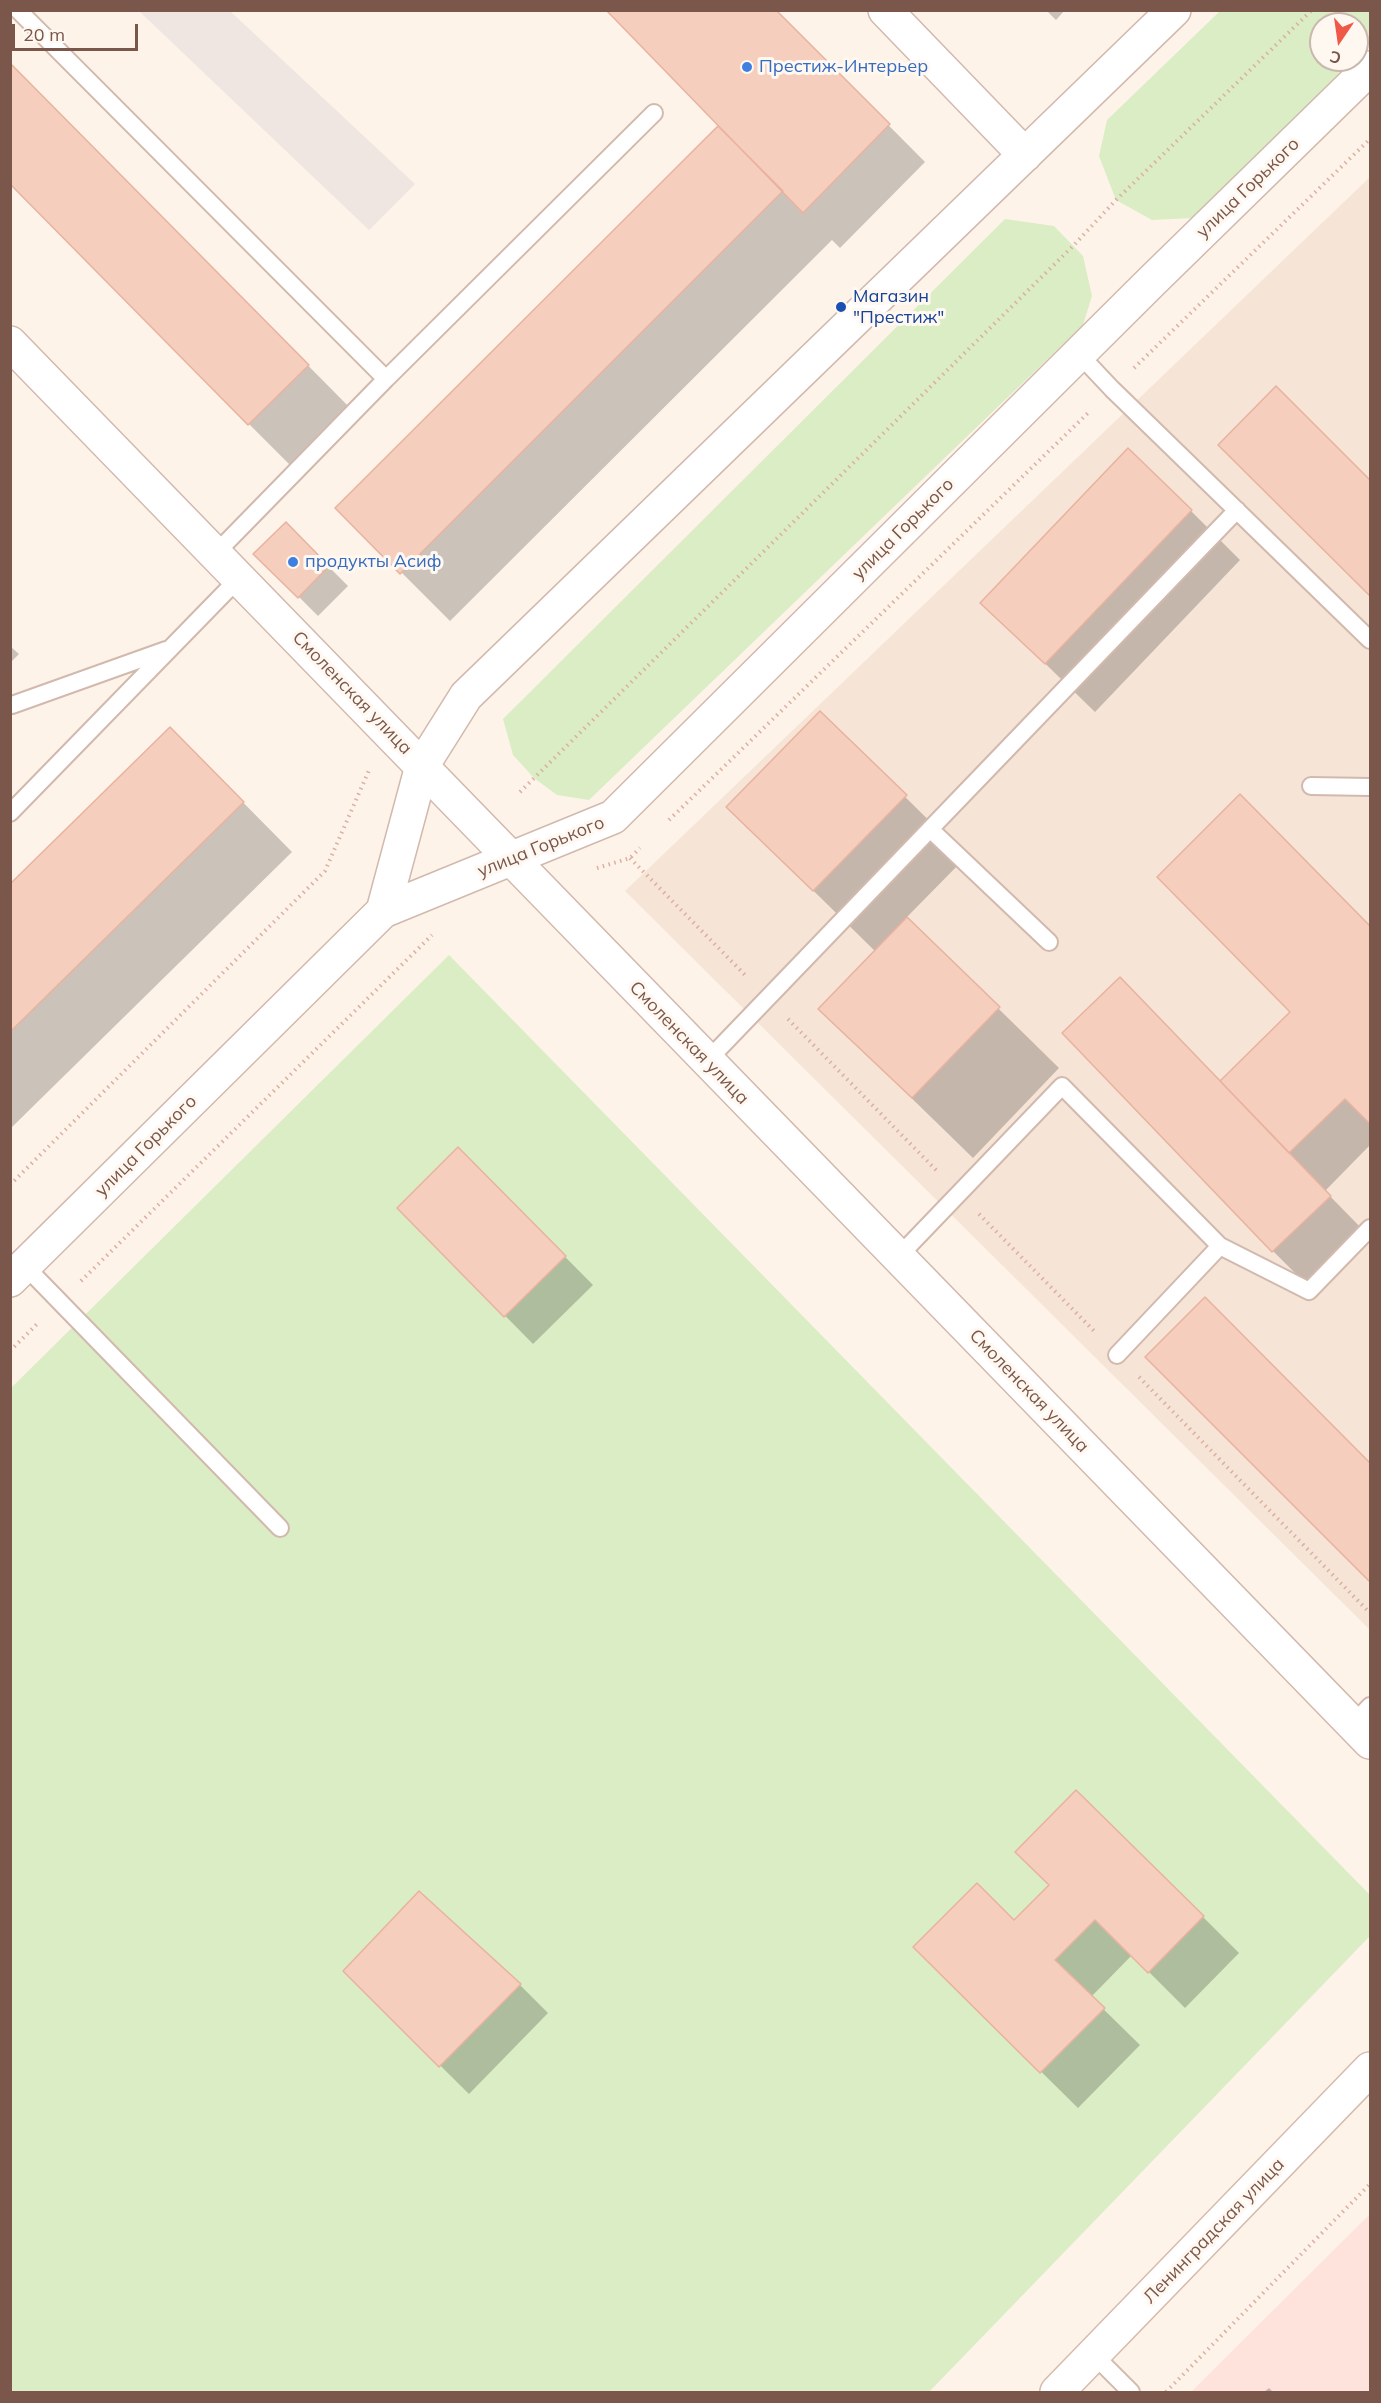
<!DOCTYPE html>
<meta charset="utf-8">
<style>
body{margin:0}
#map{position:relative;width:1381px;height:2403px;overflow:hidden;background:#fef3e9;font-family:Mulish,sans-serif}
canvas{display:block}
.frame{position:absolute;inset:0;border:12px solid #7b564a;pointer-events:none}
.north{position:absolute;left:1309px;top:12px;width:60px;height:60px;box-sizing:border-box;background:#fff8f1;border:2px solid #cab7ae;border-radius:50%;rotate:193deg;font-size:16px;font-weight:700;line-height:24px;text-align:center;color:#7b564a}
.north::after{content:'';display:block;margin:auto;width:21px;height:27px;background:#ef5947;clip-path:polygon(50% 0,100% 100%,50% 72%,0 100%)}
.scale{position:absolute;left:12px;top:24px;width:126px;height:27px;box-sizing:border-box;border:3px solid #7b564a;border-top:0;padding-left:8px;font-size:18px;line-height:21px;white-space:nowrap;color:#7b564a;-webkit-text-stroke:4px #fff8f1;paint-order:stroke}
</style>
<div id="map">
<canvas width="1381" height="2403"></canvas>
<div class="frame"></div>
<div class="north">С</div>
<div class="scale">20 m</div>
</div>
<script>
const ctx = document.querySelector('canvas').getContext('2d');
ctx.lineJoin = 'round';
function fillPath(path, color) {
  ctx.fillStyle = color;
  ctx.fill(path, 'evenodd');
}
function toPath(rows) {
  const path = new Path2D();
  for (const r of rows) {
    path.moveTo(r[0], r[1]);
    for (let i = 2; i < r.length; i += 2) path.lineTo(r[i], r[i + 1]);
  }
  return path;
}
function strokePath(path, color, width, dash) {
  ctx.strokeStyle = color;
  ctx.lineWidth = width;
  ctx.lineCap = dash ? 'butt' : 'round';
  ctx.setLineDash(dash || []);
  ctx.stroke(path);
}
function write(font, color, halo, rows, align = 'center') {
  ctx.font = font + ' Mulish,sans-serif';
  ctx.lineWidth = 6;
  ctx.setLineDash([]);
  ctx.textBaseline = 'middle';
  ctx.strokeStyle = halo;
  ctx.fillStyle = color;
  for (const [text, x, y, turn = 0] of rows) {
    ctx.save();
    ctx.translate(x, y);
    ctx.rotate((+turn || 0) * Math.PI / 180);
    ctx.textAlign = isNaN(turn) ? turn : align;
    if (halo) ctx.strokeText(text, 0, 0);
    ctx.fillText(text, 0, 0);
    ctx.restore();
  }
}
fillPath(toPath([
 [1370,177,1370,1630,625,891]
]), '#f6e4d6');
fillPath(toPath([
 [1370,2214,1370,2392,1191,2392]
]), '#fee2dc');
fillPath(toPath([
 [139,11,230,11,415,184,369,230]
]), '#efe6e2');
fillPath(toPath([
 [1220,11,1370,11,1370,46,1357,59,1357,24,1321,24,1321,60,1356,60,1193,218,1152,220,1116,200,1099,156,1107,120],
 [1005,219,1054,226,1083,256,1092,296,1083,325,589,800,557,795,534,778,513,755,503,719],
 [449,955,1370,1895,1370,1936,929,2392,11,2392,11,1388]
]), '#daedc5');
fillPath(toPath([
 [774,10,925,162,840,248,832,240,450,621,337,508,758,168],
 [1046,10,1065,10,1056,20],
 [10,64,357,415,298,473,249,424],
 [1276,388,1370,482,1370,594,1220,445],
 [1191,511,1240,560,1095,712,983,603],
 [286,524,348,586,318,616,256,554],
 [10,646,19,654,10,663],
 [820,713,966,857,906,918,1059,1068,973,1158,820,1009,876,952,728,807],
 [219,778,292,852,10,1129,10,886],
 [1240,796,1370,927,1370,1145,1325,1191,1366,1233,1309,1287,1273,1251,1221,1082,1292,1012],
 [458,1149,593,1285,533,1344,399,1208],
 [1205,1299,1370,1465,1370,1580,1147,1357],
 [1051,1885,1203,1917,1239,1953,1185,2008,1132,1955,1091,1997,1140,2045,1078,2108,915,1947,1014,1923],
 [345,1971,520,1985,548,2013,469,2094],
 [1269,2388,1273,2392,1264,2392]
]), '#0003');
const building = toPath([
 [606,10,776,10,890,124,803,213,606,10],
 [10,63,309,365,248,425,10,184,10,63],
 [718,126,783,191,400,574,335,508,718,126],
 [1276,386,1370,480,1370,596,1218,445,1276,386],
 [1128,448,1192,510,1045,664,980,603,1128,448],
 [286,522,329,566,298,598,253,554,286,522],
 [820,711,907,795,813,891,726,807,820,711],
 [170,727,244,802,10,1032,10,884,170,727],
 [1240,794,1370,926,1370,1124,1345,1099,1289,1153,1220,1081,1290,1012,1157,877,1240,794],
 [907,917,1000,1007,912,1098,818,1009,907,917],
 [1120,977,1331,1196,1272,1252,1062,1033,1120,977],
 [458,1147,566,1256,504,1317,397,1208,458,1147],
 [1205,1297,1370,1463,1370,1582,1145,1357,1205,1297],
 [1076,1790,1204,1916,1148,1973,1095,1920,1055,1960,1105,2008,1040,2073,913,1947,977,1883,1014,1920,1049,1885,1015,1852,1076,1790],
 [419,1891,521,1984,439,2067,343,1971,419,1891]
]);
fillPath(building, '#f5cebe');
strokePath(building, '#e9b29e', 1.5);
const service = toPath([
 [18,10,386,379,216,553],
 [1079,354,1112,389,1370,640],
 [386,379,654,113],
 [12,705,166,650],
 [1311,786,1370,787],
 [10,813,240,577],
 [930,829,1049,942],
 [707,1061,1237,510],
 [1220,1246,1309,1291,1370,1228],
 [898,1257,1062,1086,1220,1246,1117,1355],
 [25,1266,280,1528],
 [1353,1724,1370,1706],
 [1094,2355,1131,2392]
]);
const minor = toPath([
 [885,10,1025,155],
 [10,343,1370,1742],
 [383,911,422,766,466,696,1174,10],
 [10,1280,383,911,613,817,1150,283,1370,68]
]);
const secondary = toPath([
 [1057,2392,1370,2069]
]);
strokePath(service, '#d2b9ad', 20);
strokePath(minor, '#d2b9ad', 36);
strokePath(secondary, '#d7bbac', 36);
strokePath(toPath([
 [1134,368,1370,139],
 [520,792,1073,246,1116,200,1312,10],
 [669,820,1090,411],
 [630,858,747,977],
 [597,868,630,858,640,848],
 [788,1019,938,1172],
 [10,1185,325,871,370,768],
 [979,1214,1096,1333],
 [81,1281,432,935],
 [10,1351,39,1322],
 [1139,1377,1370,1613],
 [1166,2392,1370,2184]
]), '#dbb0a1', 4, [1.5, 4.5]);
strokePath(service, '#fff', 16);
strokePath(minor, '#fff', 33);
strokePath(secondary, '#fff', 33);
for (const [x, y, r, color] of [
 [747,67,6,"#3f7fe0"],
 [841,307,6,"#1a4fb4"],
 [293,562,6,"#3f7fe0"]
]) {
  const dot = new Path2D();
  dot.arc(x, y, r, 0, 2 * Math.PI);
  ctx.fillStyle = color;
  ctx.fill(dot);
  strokePath(dot, '#fff8f1', 2);
}
write('18px', '#366cbe', '#fff8f1', [
 ["Престиж-Интерьер",759,67],
 ["продукты Асиф",305,562]
], 'left');
write('18px', '#7b564a', '#fff8f1', [
 ["улица Горького",1248,188,-44],
 ["улица Горького",903,529,-45],
 ["Смоленская улица",352,693,46],
 ["улица Горького",541,847,-22],
 ["Смоленская улица",689,1043,46],
 ["улица Горького",146,1146,-45],
 ["Смоленская улица",1029,1391,46],
 ["Ленинградская улица",1214,2231,-46]
]);
write('18px', '#164399', '#fff8f1', [
 ["Магазин",853,297],
 ["\"Престиж\"",853,318]
], 'left');
</script>
